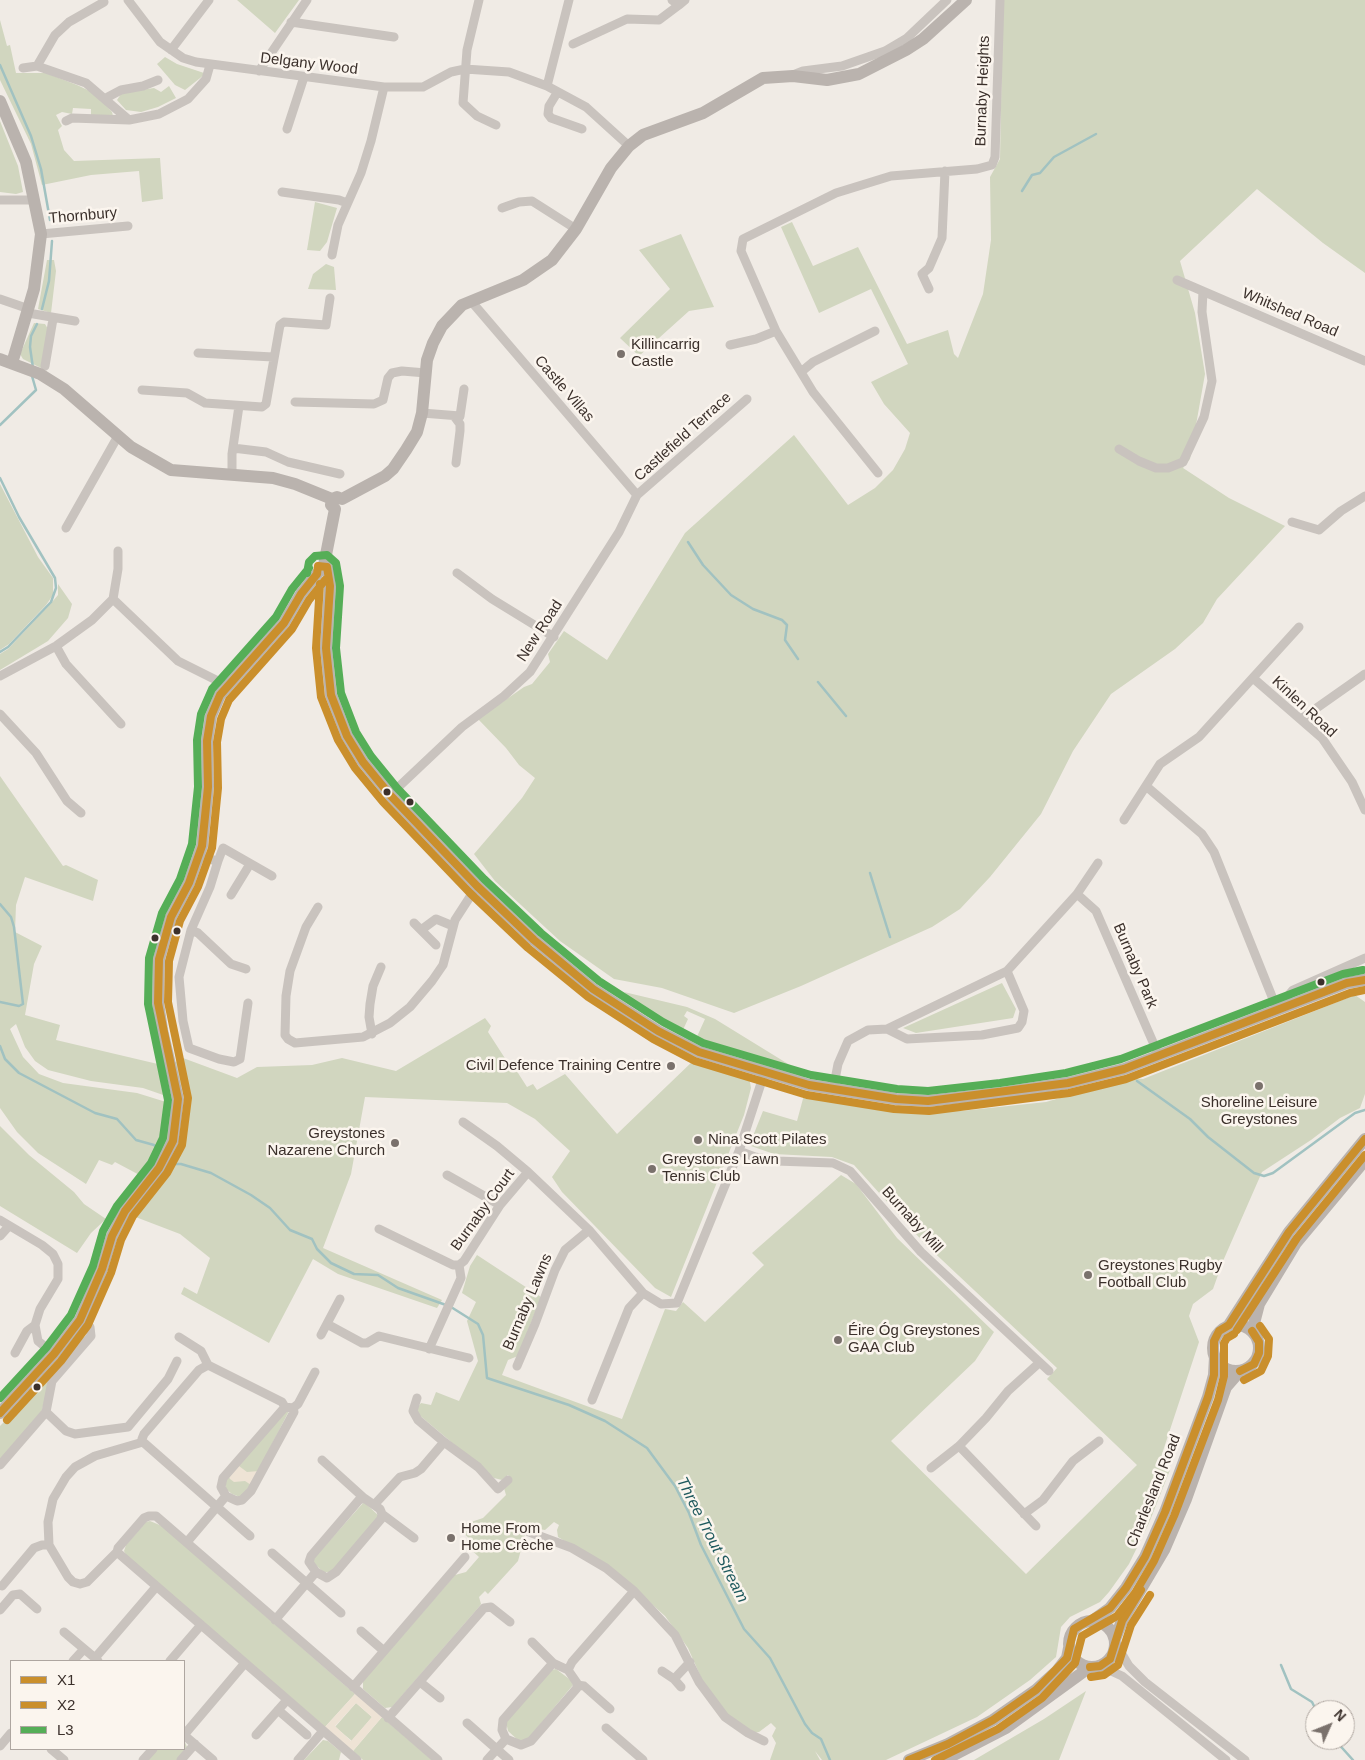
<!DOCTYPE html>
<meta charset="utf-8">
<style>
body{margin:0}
#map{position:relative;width:1365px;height:1760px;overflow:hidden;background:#f0ebe5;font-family:Arial,sans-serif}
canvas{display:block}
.legend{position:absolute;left:10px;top:1660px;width:175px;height:90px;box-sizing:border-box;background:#fbf5ee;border:1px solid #aea6a0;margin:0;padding:6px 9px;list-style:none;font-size:15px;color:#3b302b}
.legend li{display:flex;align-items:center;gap:10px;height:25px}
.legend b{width:25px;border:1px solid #aea6a0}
.north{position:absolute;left:1305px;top:1700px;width:50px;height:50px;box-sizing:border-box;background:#fbf5ee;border:1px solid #aea6a0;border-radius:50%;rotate:46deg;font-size:14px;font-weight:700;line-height:20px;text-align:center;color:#3b302b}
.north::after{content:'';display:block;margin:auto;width:18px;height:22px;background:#7a716c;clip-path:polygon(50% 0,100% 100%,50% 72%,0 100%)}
</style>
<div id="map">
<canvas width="1365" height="1760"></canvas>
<ul class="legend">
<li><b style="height:6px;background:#ca8f2c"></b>X1</li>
<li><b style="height:6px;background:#ca8f2c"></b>X2</li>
<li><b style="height:6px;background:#55ae57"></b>L3</li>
</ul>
<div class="north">N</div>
</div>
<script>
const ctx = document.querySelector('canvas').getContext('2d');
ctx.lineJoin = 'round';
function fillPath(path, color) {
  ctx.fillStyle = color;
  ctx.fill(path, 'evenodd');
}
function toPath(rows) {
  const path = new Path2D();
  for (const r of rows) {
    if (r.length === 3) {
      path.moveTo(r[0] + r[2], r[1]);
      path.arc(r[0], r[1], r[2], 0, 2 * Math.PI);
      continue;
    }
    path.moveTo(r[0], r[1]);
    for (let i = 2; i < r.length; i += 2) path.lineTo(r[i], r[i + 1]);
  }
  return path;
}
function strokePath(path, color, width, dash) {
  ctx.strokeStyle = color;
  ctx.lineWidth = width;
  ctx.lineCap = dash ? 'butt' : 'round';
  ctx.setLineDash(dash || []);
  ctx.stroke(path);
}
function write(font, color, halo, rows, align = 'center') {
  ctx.font = font + ' Arial,sans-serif';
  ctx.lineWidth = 5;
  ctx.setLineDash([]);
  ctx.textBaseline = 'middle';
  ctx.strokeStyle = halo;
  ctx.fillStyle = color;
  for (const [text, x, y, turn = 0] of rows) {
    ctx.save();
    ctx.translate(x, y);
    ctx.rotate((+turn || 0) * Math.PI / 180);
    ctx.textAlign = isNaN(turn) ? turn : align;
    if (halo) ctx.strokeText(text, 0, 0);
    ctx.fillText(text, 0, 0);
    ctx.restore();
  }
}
fillPath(toPath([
 [237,0,299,0,275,33],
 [1003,0,1365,0,1365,273,1323,243,1257,189,1180,261,1195,313,1205,374,1190,459,1183,468,1229,498,1285,526,1217,599,1203,623,1175,649,1111,694,1073,751,1041,814,990,877,960,909,932,927,801,986,734,1013,662,988,614,979,560,941,495,881,474,854,522,798,535,778,519,765,506,748,478,719,524,687,532,684,550,662,548,654,564,631,607,660,685,533,794,435,848,505,875,488,893,470,905,449,910,433,884,404,871,382,908,364,871,289,819,313,781,227,792,222,813,266,858,247,907,344,948,330,954,354,958,358,983,294,991,240,990,177,1000,159],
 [0,20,7,46,10,45,16,73,46,73,77,85,96,94,112,112,113,116,91,115,91,109,73,108,72,114,62,112,56,115,62,126,58,130,64,150,74,161,160,158,163,199,142,202,139,171,91,175,42,185,31,144,0,80],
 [165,57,177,64,204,73,204,75,185,90,175,85,157,64],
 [169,86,176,98,158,107,141,112,126,110,117,100,121,94,128,92,154,88,161,92],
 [0,121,18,166,23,192,16,194,0,192],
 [315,202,337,208,327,242,320,251,307,250],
 [681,234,714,307,689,311,639,356,620,338,670,289,639,250],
 [47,260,54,260,56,271,51,313,38,309],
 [326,264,334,267,336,290,308,289,313,274],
 [34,323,45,324,48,329,41,368,23,359,20,354],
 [0,484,38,557,53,578,53,595,46,605,9,644,0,650],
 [58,584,72,604,68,618,48,641,0,670,0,654,8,649,52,602,58,595],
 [0,776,63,866,66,865,98,880,93,901,25,877,16,905,15,932,42,946,34,964,25,1015,60,1025,56,1040,162,1065,169,1097,143,1088,91,1081,48,1070,35,1061,25,1047,16,1024,10,1029,23,1057,39,1074,63,1083,137,1093,166,1102,174,1102,167,1145,147,1179,115,1162,112,1165,99,1160,86,1184,38,1153,17,1132,0,1108],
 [1002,983,1016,1009,1013,1018,916,1033,903,1028],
 [624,992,687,1007,715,1019,806,1075,805,1078,762,1066,695,1041,705,1019,687,1011,684,1016,688,1019,682,1032,677,1033,644,1014,640,1010,642,1009],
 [1355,995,1365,1002,1365,1094,1360,1108,1340,1118,1311,1140,1262,1172,1223,1261,1213,1289,1193,1304,1189,1316,1199,1342,1159,1463,1170,1470,1149,1523,1129,1564,1109,1592,1100,1602,1070,1617,1061,1627,1056,1657,1030,1680,977,1717,886,1760,822,1760,815,1751,820,1760,770,1760,776,1743,772,1736,776,1728,771,1723,759,1732,753,1733,726,1713,703,1682,688,1648,665,1616,615,1571,558,1537,557,1530,559,1525,554,1522,545,1530,527,1527,518,1561,488,1594,485,1591,479,1597,481,1604,479,1607,392,1707,385,1708,363,1689,363,1681,455,1575,466,1572,479,1557,468,1547,470,1539,462,1532,465,1524,483,1518,506,1495,504,1488,512,1480,508,1475,502,1480,494,1478,418,1414,417,1408,421,1403,431,1405,436,1392,459,1401,478,1361,467,1321,476,1302,462,1293,470,1266,477,1255,541,1297,518,1356,508,1360,502,1375,622,1419,665,1309,676,1311,683,1302,705,1322,764,1265,752,1253,841,1175,856,1184,897,1238,994,1332,975,1361,891,1441,1026,1574,1137,1465,1047,1379,1057,1368,925,1244,854,1165,832,1157,774,1154,751,1146,751,1141,763,1111,797,1121,804,1095,879,1106,961,1111,1046,1102,1128,1078,1143,1079],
 [485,1018,491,1026,488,1032,508,1063,511,1062,527,1087,533,1084,537,1090,565,1074,617,1134,695,1059,745,1076,750,1082,751,1088,744,1115,671,1297,655,1288,562,1192,552,1177,570,1151,535,1119,507,1103,365,1097,351,1174,323,1248,442,1300,437,1308,338,1274,313,1259,269,1343,181,1294,184,1287,197,1294,210,1258,180,1234,133,1216,149,1198,183,1139,187,1106,174,1063,183,1058,237,1078,257,1067,312,1065,342,1058,396,1071],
 [0,1126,29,1155,74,1192,84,1204,106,1219,91,1233,77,1253,0,1206],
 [80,1336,86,1338,50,1381,40,1417,0,1462,0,1426,45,1380],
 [289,1411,251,1485,240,1497,232,1494,226,1489,226,1480,285,1412],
 [364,1502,379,1516,331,1572,323,1572,313,1562,315,1557],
 [150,1521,162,1526,355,1694,325,1727,126,1555,124,1551,126,1545,146,1522],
 [556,1669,572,1681,573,1685,527,1740,519,1741,508,1731,506,1722,551,1670],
 [1086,1691,1059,1760,974,1760,1044,1719],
 [356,1703,372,1717,352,1741,335,1727],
 [382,1717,432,1760,363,1760,353,1751],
 [184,1740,187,1747,177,1760,147,1760,157,1749,184,1749],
 [323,1740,328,1741,341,1752,339,1760,304,1760]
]), '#d1d6bf');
fillPath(toPath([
 [239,1466,247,1472,259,1471,251,1485,245,1481,234,1482,230,1479,229,1477],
 [355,1694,382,1717,353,1751,325,1727],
 [356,1703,372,1717,351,1741,335,1726]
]), '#eee3d5');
strokePath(toPath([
 [0,65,31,136,41,169,50,220],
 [1022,191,1032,175,1040,173,1054,157,1096,134],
 [42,309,49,281,52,241],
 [33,368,30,347,31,336,37,324],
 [0,425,36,390,32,376],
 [0,478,19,517,55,578,56,588,51,602,8,647,0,652],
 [688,542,703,565,731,595,753,609,782,620,787,625,785,640,798,659],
 [818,682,846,716],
 [870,873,890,937],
 [0,904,11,917,14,927,23,1004,19,1006,0,1002],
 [0,1046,5,1059,19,1073,95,1113,117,1119,136,1140,154,1145,163,1152],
 [1137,1081,1190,1119,1208,1137,1254,1173,1264,1176,1273,1173,1355,1113,1365,1110],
 [167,1159,173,1164,181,1164,211,1173,251,1195,270,1208,290,1230,312,1239,317,1249,331,1263,354,1274,378,1275,398,1288,446,1305],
 [451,1307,478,1324,483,1335,487,1378,569,1405,605,1421,647,1448,675,1486,689,1513,701,1545,744,1629,770,1658,805,1724,812,1733,821,1739,830,1760],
 [1281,1665,1291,1689,1312,1702,1316,1710],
 [1335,1740,1353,1760]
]), '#a1c2c1', 2.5);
strokePath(toPath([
 [128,0,160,42,183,58,196,62,384,87,423,87,451,72,465,69,509,72,547,86,586,107,629,146],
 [479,0,467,50,463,103,477,116,496,125],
 [672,0,679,5,685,0],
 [291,22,394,37],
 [573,44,627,19,659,20,679,5],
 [171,50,209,0],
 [37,66,55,35,69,22,104,2],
 [23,68,37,66,86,83,129,120,159,114,188,99,206,79,210,65],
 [259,71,307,0],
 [793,75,803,71,842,66,885,51,907,38,947,0],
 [547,86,569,0],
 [557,93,549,106,548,114,551,118,582,129],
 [106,98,121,90,143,86,158,80],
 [66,121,72,118,129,120],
 [287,129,304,77],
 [282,192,339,200,347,203],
 [0,200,34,200],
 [502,208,519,202,532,201,576,229],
 [41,234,128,226],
 [332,255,338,225,361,173,371,141,384,87],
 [1177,280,1365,361],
 [929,289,922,274,929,268,942,238,945,171],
 [0,299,29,309],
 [471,301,637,495],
 [28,313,75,321],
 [730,345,756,339,776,331],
 [198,353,273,357],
 [45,366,53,319],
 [801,372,813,362,875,331],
 [142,390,187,393,205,403,262,407,266,404,280,325,284,322,326,325,330,298],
 [295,402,374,404,383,400,388,378,392,373,402,371,426,373],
 [422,413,460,416,464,389],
 [454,416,460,424,460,431,456,463],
 [233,448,266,452,288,462,340,474],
 [1119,449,1139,461,1156,468,1168,468,1183,462,1204,417,1212,381,1202,312,1203,291],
 [878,473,813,392,776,331,741,251,743,239,836,193,891,176,977,169,992,165,995,157,1000,0],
 [232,475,232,454,239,406],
 [1292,522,1319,530,1341,511,1365,496],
 [66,528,118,436],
 [457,573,492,599,554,637],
 [113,599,178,661,228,686],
 [56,646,66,664,121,724],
 [0,676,56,646,92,620,113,599,118,569,118,551],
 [1253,678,1322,738,1352,782,1365,810],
 [0,714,36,753,67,801,81,813],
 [1301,719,1365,674],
 [1146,786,1202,834,1214,852,1277,1009,1293,990,1365,958],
 [390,795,462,727,504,696,530,672,619,532,637,495,747,399],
 [1124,820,1160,764,1199,737,1299,627],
 [199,857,218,861,210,887,191,930,179,977,183,1021,189,1048,219,1059,234,1062,240,1059,248,1003],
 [218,861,223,848,272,876],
 [1077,894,1096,911,1159,1056],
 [231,895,250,864],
 [318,907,306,927,290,971,286,996,285,1035,288,1039,295,1043,363,1037,390,1023,410,1007,432,981,443,965,455,920,477,886],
 [414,923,436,945],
 [191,930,198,933,231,964,246,969],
 [421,930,436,919,453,926],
 [887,1029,907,1039,982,1035,1018,1028,1022,1022,1024,1011,1007,971],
 [372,1034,369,1017,370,1004,373,986,381,967],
 [833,1090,838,1064,848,1041,868,1030,887,1029,1007,971,1077,894,1098,863],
 [463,1122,497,1146,528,1172,589,1230,643,1293,661,1304,677,1303,739,1151,765,1071],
 [739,1151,755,1157,776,1161,833,1163,850,1171,921,1252,1049,1371],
 [447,1175,500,1205],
 [0,1220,42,1245,53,1254,58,1264,58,1279,40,1309,35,1325,38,1341,54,1354],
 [379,1229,453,1265,459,1265,464,1261,500,1205,528,1172],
 [0,1236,9,1226],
 [327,1324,362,1343,367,1343,379,1336,469,1358],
 [321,1335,340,1299],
 [179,1337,201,1351,208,1365],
 [429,1349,461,1278,459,1265],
 [15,1353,27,1331,35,1325],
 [517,1366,535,1324,555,1270,565,1250,589,1230],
 [417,1398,413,1411,418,1420,444,1442],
 [592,1400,629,1308,643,1293],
 [293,1408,298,1404,315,1372],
 [46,1412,66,1431,75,1434,128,1427,168,1379,177,1361],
 [959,1446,1036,1526],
 [322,1460,364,1498],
 [0,1465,46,1412,52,1381,91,1336,90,1327,80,1320],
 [931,1468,959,1446,986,1418,1008,1391,1039,1363],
 [374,1505,400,1477,415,1473,421,1469,444,1442,478,1467,498,1489,508,1480],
 [382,1514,414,1538],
 [1024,1514,1043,1500,1073,1461,1099,1441],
 [529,1532,572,1548,606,1568,634,1591],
 [250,1536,143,1442,142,1439,144,1434,199,1370,208,1365,282,1402,285,1407],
 [187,1542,226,1496,221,1487,223,1478,285,1407,293,1408,294,1412,251,1491,242,1500,237,1501,226,1496],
 [49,1545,48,1522,53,1499,66,1477,75,1467,95,1456,143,1442],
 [117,1552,118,1548,144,1518,149,1516,156,1516,438,1760],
 [117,1552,357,1760],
 [272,1553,341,1613],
 [2,1586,34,1548,42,1545,49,1545,68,1577,73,1582,80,1584,87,1582,117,1552],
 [0,1610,13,1595,20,1594,37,1609],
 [275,1620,316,1572,327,1578,336,1572,381,1519,382,1514,380,1509,364,1498,359,1500,311,1556,309,1562,316,1572],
 [361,1631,384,1651],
 [64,1632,95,1658],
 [532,1642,553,1663],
 [1116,1644,1129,1666,1145,1682,1245,1760],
 [73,1661,84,1649],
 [98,1661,95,1658,156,1587],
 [170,1661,201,1625],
 [553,1663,568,1670,577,1683,577,1688,531,1741,521,1745,506,1739,502,1730,503,1720,553,1663],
 [1100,1666,1122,1676,1226,1760],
 [568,1670,572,1662,634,1591,675,1635,699,1682,725,1717,748,1733,764,1741],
 [662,1671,674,1679,690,1662],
 [674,1679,681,1687],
 [420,1682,440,1698],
 [577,1685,584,1686,610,1709],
 [353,1687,465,1557],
 [278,1710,307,1735],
 [388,1718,484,1608,491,1607,510,1622],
 [467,1723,509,1760],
 [606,1728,643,1760],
 [184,1735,245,1663],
 [184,1735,213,1760],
 [256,1735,287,1700],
 [0,1746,11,1733],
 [51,1749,64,1760],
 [143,1760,153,1749],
 [181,1760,195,1744],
 [298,1760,323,1731],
 [487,1760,506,1739]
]), '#c9c3be', 9);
strokePath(toPath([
 [0,101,26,162,41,234,34,289,12,363],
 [0,359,40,374,64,389,131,447,171,470,273,478,295,484,332,499,337,497,342,499,385,476,393,469,406,450,417,432,422,413,427,360,433,343,442,326,462,305,523,280,552,260,576,229,611,168,629,146,643,135,703,113,763,78,793,76,827,80,859,74,906,50,923,39,966,0],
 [324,565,328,569,330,586,326,648,331,695,347,736,363,762,390,795,477,886,534,940,593,989,658,1031,699,1052,809,1085,896,1099,928,1101,1001,1093,1068,1083,1124,1069,1347,983,1365,980],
 [324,565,335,509,331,505,332,499],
 [1236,1348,23],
 [1229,1325,1289,1232,1365,1139],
 [1252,1331,1259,1304,1296,1243,1365,1160],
 [0,1413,54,1354,80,1320,102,1269,112,1236,125,1211,159,1168,173,1141,178,1099,162,1030,158,1003,159,959,171,917,189,883,202,846,208,787,207,741,211,716,220,695,284,623,301,594,317,574],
 [1092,1644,23],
 [1092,1621,1110,1608,1126,1588,1145,1557,1165,1512,1208,1397,1214,1375,1215,1357],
 [1115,1639,1122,1621,1164,1550,1186,1499,1226,1387,1240,1371],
 [909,1760,948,1744,993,1720,1036,1690,1057,1671,1067,1658,1069,1648],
 [944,1760,1006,1728,1090,1667]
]), '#bab3ae', 12);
strokePath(toPath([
 [317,574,318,566,327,567,330,586,326,648,331,695,347,736,363,762,390,795,477,886,534,940,593,989,658,1031,699,1052,809,1085,896,1099,928,1101,1068,1083,1124,1069,1347,983,1365,980],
 [1229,1325,1289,1232,1365,1139],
 [1240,1371,1254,1364,1259,1353,1259,1342,1252,1331],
 [0,1413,54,1354,80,1320,102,1269,112,1236,125,1211,159,1168,173,1141,178,1099,158,1003,159,959,171,917,189,883,202,846,208,787,207,741,211,716,220,695,284,623,301,594,317,574],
 [1090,1667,1100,1666,1110,1659,1122,1621,1141,1590],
 [909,1760,948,1744,993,1720,1036,1690,1067,1658,1074,1629,1110,1608,1126,1588,1145,1557,1165,1512,1208,1397,1214,1375,1214,1341,1219,1331,1229,1325]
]), '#ca8f2c', 8);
strokePath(toPath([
 [320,584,316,648,321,697,338,740,355,768,383,802,470,893,528,948,588,997,653,1039,695,1061,807,1095,894,1109,929,1111,1069,1093,1126,1079,1350,993,1365,990],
 [1237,1330,1297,1238,1365,1155],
 [1244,1380,1261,1371,1268,1356,1269,1339,1260,1326],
 [7,1420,61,1361,88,1325,111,1273,121,1240,133,1216,167,1173,182,1145,188,1098,168,1002,169,961,180,921,198,887,212,848,218,788,217,742,221,719,229,700,292,629,309,600,325,580],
 [1091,1677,1104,1675,1118,1665,1131,1625,1150,1595],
 [935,1760,998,1729,1042,1698,1075,1663,1082,1636,1117,1616,1135,1593,1154,1561,1174,1516,1218,1400,1224,1376,1224,1343,1227,1338,1234,1334]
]), '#ca8f2c', 8);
strokePath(toPath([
 [307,573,309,562,315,556,327,555,336,563,340,586,336,648,341,693,356,732,371,756,397,788,484,879,541,933,599,981,663,1022,703,1043,811,1075,897,1089,928,1091,1000,1083,1066,1073,1121,1059,1343,974,1363,970],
 [0,1398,46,1348,71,1315,93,1266,103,1231,117,1206,151,1163,163,1138,168,1100,148,1004,149,958,162,913,180,879,192,844,198,787,197,740,201,714,212,689,276,617,292,589,309,568]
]), '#55ae57', 8);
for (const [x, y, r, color] of [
 [621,354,5,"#7a716c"],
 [387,792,4.5,"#3b302b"],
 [410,802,4.5,"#3b302b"],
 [177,931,4.5,"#3b302b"],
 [155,938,4.5,"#3b302b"],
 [1321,982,4.5,"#3b302b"],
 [671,1066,5,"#7a716c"],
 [1259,1086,5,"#7a716c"],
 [698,1140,5,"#7a716c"],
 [395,1143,5,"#7a716c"],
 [652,1169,5,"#7a716c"],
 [1088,1275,5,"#7a716c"],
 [838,1340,5,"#7a716c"],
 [37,1387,4.5,"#3b302b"],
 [451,1538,5,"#7a716c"]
]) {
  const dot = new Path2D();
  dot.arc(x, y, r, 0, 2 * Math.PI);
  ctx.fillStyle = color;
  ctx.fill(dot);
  strokePath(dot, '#fbf5ee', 2);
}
write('15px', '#3b302b', '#fbf5ee', [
 ["Delgany Wood",309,64,7],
 ["Burnaby Heights",983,91,-88],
 ["Thornbury",83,216,-5],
 ["Whitshed Road",1290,313,23],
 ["Castle Villas",564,389,49],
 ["Castlefield Terrace",683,437,-42],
 ["New Road",540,631,-57],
 ["Kinlen Road",1304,707,43],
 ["Burnaby Park",1135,966,67],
 ["Burnaby Court",483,1210,-54],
 ["Burnaby Mill",912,1220,48],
 ["Burnaby Lawns",528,1302,-67],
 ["Charlesland Road",1154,1491,-68]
]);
write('15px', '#3b302b', '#fbf5ee', [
 ["Killincarrig",631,345],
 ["Castle",631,362],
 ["Civil Defence Training Centre",661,1066,"right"],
 ["Shoreline Leisure",1259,1103,"center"],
 ["Greystones",1259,1120,"center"],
 ["Greystones",385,1134,"right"],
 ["Nazarene Church",385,1151,"right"],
 ["Nina Scott Pilates",708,1140],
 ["Greystones Lawn",662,1160],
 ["Tennis Club",662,1177],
 ["Greystones Rugby",1098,1266],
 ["Football Club",1098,1283],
 ["Éire Óg Greystones",848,1331],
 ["GAA Club",848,1348],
 ["Home From",461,1529],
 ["Home Crèche",461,1546]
], 'left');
write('italic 16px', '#1f5a5e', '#fbf5ee', [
 ["Three Trout Stream",712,1540,63]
]);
</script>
